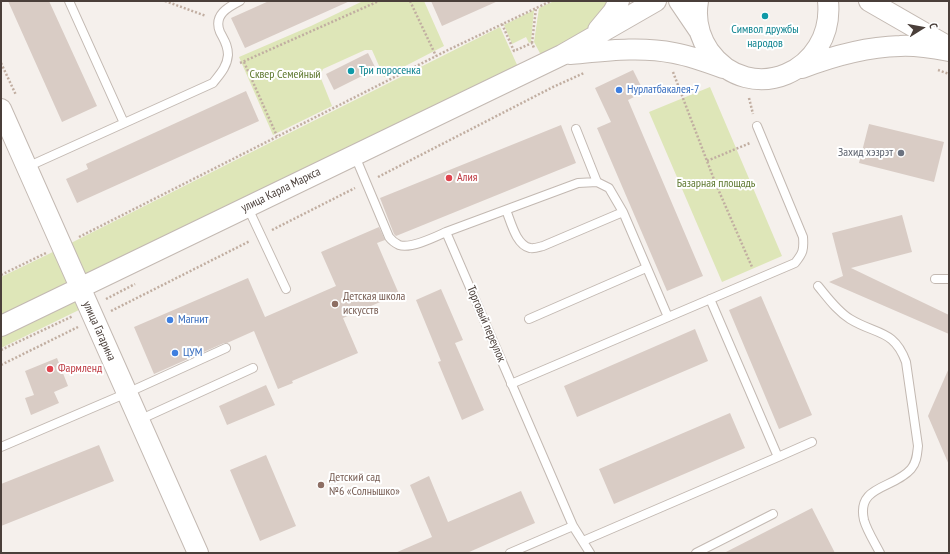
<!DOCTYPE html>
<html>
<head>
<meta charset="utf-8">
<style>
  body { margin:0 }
  #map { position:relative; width:950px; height:554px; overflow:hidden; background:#f5f0ec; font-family:"PT Sans Narrow",sans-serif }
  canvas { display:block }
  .frame { position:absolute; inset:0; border:2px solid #4a3f3a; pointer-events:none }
  .north { position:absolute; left:902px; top:8px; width:40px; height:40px; -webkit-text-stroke:3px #fff; paint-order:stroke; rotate:79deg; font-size:11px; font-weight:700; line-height:16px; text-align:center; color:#4a3f3a }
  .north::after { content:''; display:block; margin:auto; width:14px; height:18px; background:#4a3f3a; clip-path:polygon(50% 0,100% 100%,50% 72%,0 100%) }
</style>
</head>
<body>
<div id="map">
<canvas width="950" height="554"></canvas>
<div class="frame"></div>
<div class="north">С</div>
</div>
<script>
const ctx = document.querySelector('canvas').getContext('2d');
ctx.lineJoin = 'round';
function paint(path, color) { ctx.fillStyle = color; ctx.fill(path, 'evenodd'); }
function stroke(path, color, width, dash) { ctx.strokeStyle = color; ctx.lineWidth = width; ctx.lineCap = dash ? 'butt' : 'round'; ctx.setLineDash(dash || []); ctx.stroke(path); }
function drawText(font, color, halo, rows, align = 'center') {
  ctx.font = font + ' "PT Sans Narrow",sans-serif'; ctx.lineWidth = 4; ctx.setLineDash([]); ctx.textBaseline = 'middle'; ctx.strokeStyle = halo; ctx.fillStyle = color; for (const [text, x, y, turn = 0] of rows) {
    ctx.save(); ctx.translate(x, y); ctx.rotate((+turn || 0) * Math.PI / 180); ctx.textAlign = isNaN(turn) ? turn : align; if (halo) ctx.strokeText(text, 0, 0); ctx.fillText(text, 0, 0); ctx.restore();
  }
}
paint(new Path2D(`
  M363,1h61l20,45 -60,31 -12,-27h-7l-42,19 -3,7 12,30 -59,29 -34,-78 72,-31z
  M554,1h58l-29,35 -41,21 -8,-15 5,-34z
  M534,10l-3,32 -2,1 -3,-6 -14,7 -8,-19z
  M500,27l18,40 -434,212 -15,-35z
  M710,87l72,169 -60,26 -73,-170z
  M57,250l16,35 -72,35v-43z
  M76,295l5,14 -80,39v-17z`), '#dee6b8');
paint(new Path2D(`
  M8,1h41l48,105 -35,16z
  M269,1h81l-105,47 -14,-30z
  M431,1h67l-56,25z
  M368,53l8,16 -42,21 -8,-16z
  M633,70l11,22 -16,8 75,176 -36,15 -70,-163 14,-6 -16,-34z
  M246,91l13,30 -182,82 -11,-24 22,-10 -2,-5z
  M869,124l75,18 -10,40 -75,-19z
  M561,125l15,38 -180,73 -2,-2 -14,-36z
  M902,215l10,37 -61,16 98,47v19l-120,-52 14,-6 -11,-43z
  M379,227l6,13 -8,3 22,51 -56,24 15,35 -66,28 1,2 -15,6 -24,-58 -27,12h-3l-70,31 -20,-47 114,-49 17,39 71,-31 -15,-34z
  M441,289l22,51 -8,3 29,67 -22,10 -24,-58 3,-1 -25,-61z
  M761,296l51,119 -33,14 -50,-119z
  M695,329l13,32 -131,56 -13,-31z
  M57,358l11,28 -14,6 5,11 -28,12 -6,-17 9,-3 -9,-24z
  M949,368v97l-21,-49z
  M266,385l9,20 -48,20 -8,-19z
  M730,413l15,35 -131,56 -15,-35z
  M99,445l15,36 -113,45v-42z
  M266,455l30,71 -36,15 -30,-71z
  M429,476l19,46 73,-31 14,32 -68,30h-72l37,-16 -22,-52z
  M812,508l23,45h-111z`), '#d9ccc5');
const service = new Path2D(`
  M69,1l55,122
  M576,129l21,53
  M355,156l34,81c3,4 6,6 10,8 12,4 36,-8 47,-13l127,294 17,27
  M27,167l186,-84c7,-9 14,-16 15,-28 0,-10 -4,-15 -8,-23 -7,-17 8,-25 20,-31
  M248,208l38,81
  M506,210c5,12 10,35 24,38 4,1 9,-1 13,-2l80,-34
  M446,232l132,-49 19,-1 12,6 14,24 45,105
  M935,279h14
  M818,286c10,12 19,25 32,33 26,16 44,10 56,43l12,84c-1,8 -1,16 -7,23 -17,20 -55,16 -47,51 3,11 11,23 16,33
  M529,319l117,-51
  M511,384l284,-121c8,-10 9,-13 8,-26l-46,-111
  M139,420l114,-52
  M1,447l126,-54 99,-45
  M778,457l34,-15
  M583,541l195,-84 -68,-158
  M510,553l63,-27
  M696,553l77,-39`);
const tertiary = new Path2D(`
  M679,1l19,28
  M698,1c-3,17 1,35 11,50 41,57 126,21 119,-50
  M869,1l80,46
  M598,30l15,-18 6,-11
  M570,54c34,-3 70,-8 104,-1 16,3 33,9 49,15
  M802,68c31,-12 65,-21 98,-22 16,-1 33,2 49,5
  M1,109l197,444
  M1,326l561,-271 94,-54`);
stroke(service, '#c3b9b2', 10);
stroke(tertiary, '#c3b9b2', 22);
stroke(new Path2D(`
  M165,1l41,15
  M410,1l26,55
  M502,24l12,27 18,-8 2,5
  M532,43l4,-35
  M244,62l33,74
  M1,63l15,32
  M240,63l139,-62
  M938,70l11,4
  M673,72l42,110 37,85
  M749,98l4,16
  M707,161l43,-18
  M378,177l175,-90 31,-14
  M272,230l83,-42
  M79,237l369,-187 103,-49
  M1,275l45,-22
  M106,299l29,-15
  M111,311l139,-70
  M1,350l72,-34
  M1,365l77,-38`), '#c1aea1', 2.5, [2, 2]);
stroke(service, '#fff', 8);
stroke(tertiary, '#fff', 20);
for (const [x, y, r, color] of [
  [765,16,4,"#0f9aa8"],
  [351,71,4,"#0f9aa8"],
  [619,90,4,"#3f7fe0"],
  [901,153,4,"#6b7280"],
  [449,178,4,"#e0444e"],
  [335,304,4,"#8d6e63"],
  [170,320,4,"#3f7fe0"],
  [175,353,4,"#3f7fe0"],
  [50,369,4,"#e0444e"],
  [321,485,4,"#8d6e63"]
]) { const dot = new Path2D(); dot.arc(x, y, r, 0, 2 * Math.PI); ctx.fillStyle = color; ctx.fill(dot); stroke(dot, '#fff', 1.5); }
drawText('12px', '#0d838f', '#fff', [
  ["Символ дружбы",765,30],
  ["народов",765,44],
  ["Три поросенка",359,71,"left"]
]);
drawText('12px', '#5f7930', '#fff', [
  ["Сквер Семейный",285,75],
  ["Базарная площадь",716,184]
]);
drawText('12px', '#366cbe', '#fff', [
  ["Нурлатбакалея-7",627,90],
  ["Магнит",178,320],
  ["ЦУМ",183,353]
], 'left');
drawText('12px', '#5b616d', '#fff', [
  ["Захид хэзрэт",893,153]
], 'right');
drawText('12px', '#be3a42', '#fff', [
  ["Алия",457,178],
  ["Фармленд",58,369]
], 'left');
drawText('12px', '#4a3f3a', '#fff', [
  ["улица Карла Маркса",281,190,-26],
  ["Торговый переулок",486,324,67],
  ["улица Гагарина",99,331,66]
]);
drawText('12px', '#785e54', '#fff', [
  ["Детская школа",343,297],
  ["искусств",343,311],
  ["Детский сад",329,478],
  ["№6 «Солнышко»",329,492]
], 'left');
</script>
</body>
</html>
